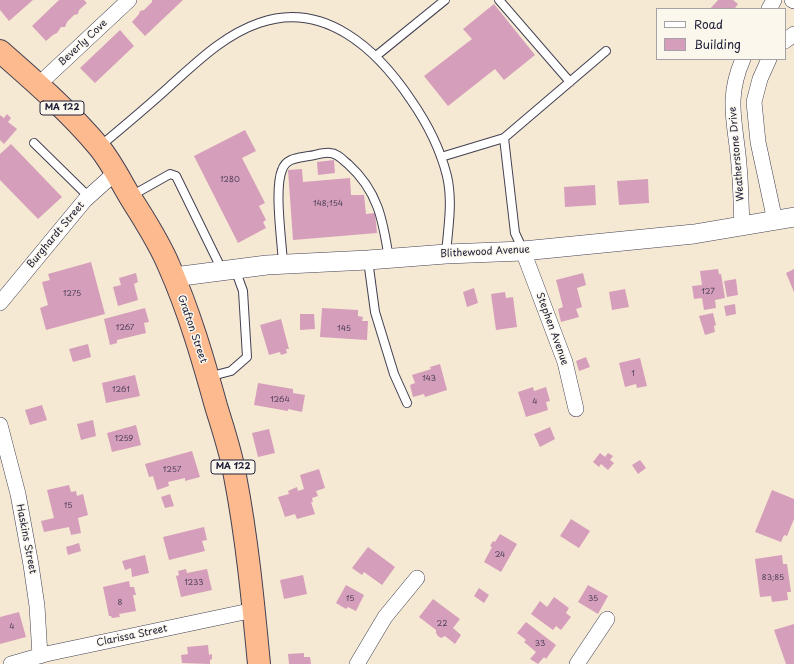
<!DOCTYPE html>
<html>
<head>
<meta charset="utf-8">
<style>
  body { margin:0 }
  #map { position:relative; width:794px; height:664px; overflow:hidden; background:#f6e9d3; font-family:"Playpen Sans",sans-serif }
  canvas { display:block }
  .legend { position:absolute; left:656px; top:8px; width:130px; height:52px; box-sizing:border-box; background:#fbf7ec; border:1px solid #a4a2a5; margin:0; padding:5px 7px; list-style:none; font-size:12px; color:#22223b }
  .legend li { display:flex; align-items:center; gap:8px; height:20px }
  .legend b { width:20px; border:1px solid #a4a2a5 }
</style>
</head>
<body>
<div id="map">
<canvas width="794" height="664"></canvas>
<ul class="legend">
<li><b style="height:5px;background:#fff"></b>Road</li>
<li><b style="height:11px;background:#d59eba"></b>Building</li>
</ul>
</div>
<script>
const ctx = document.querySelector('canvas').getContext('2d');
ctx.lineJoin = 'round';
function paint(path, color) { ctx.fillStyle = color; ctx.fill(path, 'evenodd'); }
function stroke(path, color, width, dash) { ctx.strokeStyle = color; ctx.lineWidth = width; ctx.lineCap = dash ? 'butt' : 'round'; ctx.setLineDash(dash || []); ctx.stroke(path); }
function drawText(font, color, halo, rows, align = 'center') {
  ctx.font = font + ' "Playpen Sans",sans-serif'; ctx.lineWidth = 3; ctx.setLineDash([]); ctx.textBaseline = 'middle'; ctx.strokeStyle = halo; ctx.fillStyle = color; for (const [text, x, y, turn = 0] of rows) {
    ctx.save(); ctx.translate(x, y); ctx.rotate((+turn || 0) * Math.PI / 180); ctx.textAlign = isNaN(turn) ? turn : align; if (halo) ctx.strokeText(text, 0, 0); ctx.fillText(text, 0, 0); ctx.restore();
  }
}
paint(new Path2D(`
  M0,0h33l-24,21 -9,-11z
  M59,0h25l3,3 -8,7 -1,4 -4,1 -7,7 -2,5h-4l-4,6 -4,2 -7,6 -14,-15z
  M152,0h31l-38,36 -13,-14 7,-8 1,-3 4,-1 8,-8z
  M718,0h15l5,4 -3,4 1,1h-26z
  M494,4l41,51 -31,25 -9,-11 -47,37 -24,-30 48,-37 -9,-10z
  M120,30l14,16 -39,37 -15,-15z
  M7,114l4,4 -3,4 9,7 -13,15 -4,-4v-25l4,3z
  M245,130l11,21 -14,7 23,45 -6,3 7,14 -3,2 3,6 -28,15 -44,-87z
  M11,144l51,53 -24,22 -38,-39v-26z
  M334,160l1,13 -17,2 -1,-13z
  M302,169l1,13 47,-4 1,17h13l2,19 9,-1 2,20 -84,7 -5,-70z
  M648,179l1,24 -30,2 -2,-24z
  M595,185l1,20 -31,2 -1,-20z
  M91,262l14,52 -59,16 -6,-22 8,-3 -6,-23 8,-2 -2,-6z
  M718,269l1,5h2l4,24 -10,2 1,8 -12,2 -2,-12 -8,1 -2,-13 10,-1 -2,-14z
  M794,269v23l-8,-19z
  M136,273l2,9 -4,2 4,16 -20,6 -5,-19 8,-2 -2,-7z
  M583,273l3,12 -9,3 5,19 -6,2 3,8 -18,5 -3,-13 5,-2 -7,-27z
  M736,279l2,16 -11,2 -3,-16z
  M474,288l4,15 -11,4 -4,-15z
  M625,289l4,18 -17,3 -3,-18z
  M505,292l1,6 7,-1 4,30 -21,3 -5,-36z
  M735,304l1,10 -10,2 -2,-10z
  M145,308l4,14 -5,1 2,10 -29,7v3l-7,2 -6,-26z
  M322,308l36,2v6l5,1 -1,4h6l-1,19 -47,-3z
  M713,313l3,12 -2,1 1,6 -10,3 -6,-19z
  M300,314h14l1,15 -15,1z
  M281,319l8,30h-3l1,4 -6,2 -1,-3 -11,3 -9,-30z
  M88,344l3,13 -18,5 -4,-13z
  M586,357l4,10 -11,4 -3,-10z
  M640,358l7,28 -10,2 -1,-4 -11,3 -6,-24z
  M440,364l7,26 -22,7 -1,-3 -11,3 -3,-12 5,-2 -3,-8 19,-6 -1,-2z
  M135,375l5,21 -34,7 -4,-20z
  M258,383l35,6v4l12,2 -3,17 -14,-3v2l-34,-6z
  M533,387l1,4 12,-4 4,14 -4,1 2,8 -22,7 -8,-25z
  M42,405l5,15 -17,5 -5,-15z
  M93,420l3,16 -15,4 -4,-16z
  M136,425l5,20 -29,7 -5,-19z
  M550,427l5,12 -15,8 -6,-13z
  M269,429l6,24 -17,4 -6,-24z
  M192,451l8,26 -15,4v-3l-17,4 1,4 -12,4 -4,-14 -4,1 -4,-13z
  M600,453l5,4 3,-4 5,3 -3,4 4,3 -6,7 -7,-6 -2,3 -6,-5z
  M640,460l6,8 -8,6 -6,-9z
  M319,469l6,19 -9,3 2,5 -6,2 1,4h-2l4,12 -18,5 -2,-5 -10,3 -7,-20 11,-3 -1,-3 9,-4 1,4 6,-2 -4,-14z
  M69,485l2,7 5,-1 1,5 6,-2 5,21 -10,3 3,15 -10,2 -2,-8 -25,5 -3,-11 13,-3 -7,-28z
  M772,490l22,9v20l-7,17 -3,-1 -3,7 -26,-10z
  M170,494l4,12 -9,2 -4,-11z
  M571,519l19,12 -11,17 -19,-12z
  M204,527l3,13 -5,1 3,10 -36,9 -6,-23z
  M500,534l17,10 -16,28 -17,-10 8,-15 -2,-1 3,-5 2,1z
  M79,543l2,8 -13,4 -2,-8z
  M368,547l27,20 -13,18 -18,-13 -2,3 -10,-7z
  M145,555l4,18 -17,4 -1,-9 -6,2 -3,-9z
  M782,555l1,9h4l4,28h-4l1,8 -16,2 -1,-6 -11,1 -5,-38z
  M186,569l1,4 20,-4 5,21 -31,7 -5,-21 3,-1 -1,-4z
  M303,575l4,19 -23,5 -4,-19z
  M129,581l1,6h4l2,8h-3l3,16 -17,3 1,3 -8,1 -1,-2h-2l-6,-29z
  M346,585l18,10 -8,16 -8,-4 -2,2 -10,-6z
  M588,585l20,11 -10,18 -20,-12z
  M479,588l10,7 -5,8 -10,-7z
  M554,597l15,11 -3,5 5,4 -10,13 -5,-4 -3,4 -22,-16 9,-13 7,6z
  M433,599l27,20 -7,9 8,7 -6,9 -10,-8 -4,2 -3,-2 -2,-3v-3l-17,-13z
  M19,612l7,25 -26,7v-27z
  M526,622l30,23 -10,14 -2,-2 -6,7 -8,-5 6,-7 -12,-10 2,-2 -9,-7z
  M794,624v40h-8l-12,-34z
  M208,645l1,10 3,-1v5l-2,1v4l-28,-1 -1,-8 7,-1 -1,-7z
  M304,653v4h6l1,7h-22l-1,-10z`), '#d59eba');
const service = new Path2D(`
  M499,0l71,82
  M376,56l69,-56
  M504,138l102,-87
  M34,143l55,54
  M99,147c24,-20 48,-40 71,-61 27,-24 54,-51 89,-63 65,-23 118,26 152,77 16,23 29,48 36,76 6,26 1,52 -1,78
  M441,157l63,-19 11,95 8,17
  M131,196l39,-22 6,2 46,94
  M368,260l7,52 19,62 13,29
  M283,264c-1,-22 -9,-75 -1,-94 4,-12 16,-12 27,-14 7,-1 15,-4 21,-3 7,0 13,7 18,11 30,27 35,56 41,95
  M208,377l23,-6 16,-14 -4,-66 -8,-22`);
const minor = new Path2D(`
  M792,0l2,1
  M769,9l5,-9
  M785,41l9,-7
  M769,59l-9,20 -6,23 4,40 17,79
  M38,85l91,-85
  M742,226c-1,-20 -1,-41 -3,-61 -3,-41 -14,-65 4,-106
  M523,251l42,111 11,47
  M0,303l85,-103 31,-28
  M0,425l18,69 13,71 6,41 3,50
  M11,664l35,-10 208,-44
  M357,664l28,-47 32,-39
  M577,664l30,-45`);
const tertiary = new Path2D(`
  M174,277l93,-12 101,-5 78,-6 77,-3 171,-17 100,-17`);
const trunk = new Path2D(`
  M0,51c34,30 70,61 99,96 13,16 22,35 33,53 13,21 27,42 37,66 20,45 34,93 47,140 7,23 15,46 19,70 12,62 18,125 24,188`);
stroke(service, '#424052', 10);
stroke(minor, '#424052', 16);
stroke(tertiary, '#424052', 20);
stroke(trunk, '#424052', 24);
stroke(service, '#fff', 8);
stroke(minor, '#fff', 15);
stroke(tertiary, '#fff', 19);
stroke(trunk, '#fcba8e', 22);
drawText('8px', '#4f415b', null, [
  ["1280",230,180],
  ["148;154",328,204],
  ["127",708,292],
  ["1275",72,294],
  ["1267",125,328],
  ["145",344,329],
  ["1",633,374],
  ["143",429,379],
  ["1261",121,390],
  ["1264",280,400],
  ["4",535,402],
  ["1259",124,439],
  ["1257",172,470],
  ["15",68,506],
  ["24",500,555],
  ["83;85",773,578],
  ["1233",194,583],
  ["15",350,599],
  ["35",593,599],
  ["8",120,603],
  ["22",442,624],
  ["4",12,627],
  ["33",540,644]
]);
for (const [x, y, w] of [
  [62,108,44],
  [233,467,44]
]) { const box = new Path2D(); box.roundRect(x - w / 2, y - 7, w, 14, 3); ctx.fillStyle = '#fbf7ec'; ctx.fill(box); stroke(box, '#22223b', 1); }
drawText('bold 9px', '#22223b', null, [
  ["MA 122",62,108],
  ["MA 122",233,467]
]);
drawText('10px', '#22223b', '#fbf7ec', [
  ["Beverly Cove",83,43,-43],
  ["Weatherstone Drive",737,154,-95],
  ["Burghardt Street",56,235,-50],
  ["Blithewood Avenue",485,252,-3],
  ["Grafton Street",192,329,71],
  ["Stephen Avenue",552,329,70],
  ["Haskins Street",26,539,79],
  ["Clarissa Street",132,636,-12]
]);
</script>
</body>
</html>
